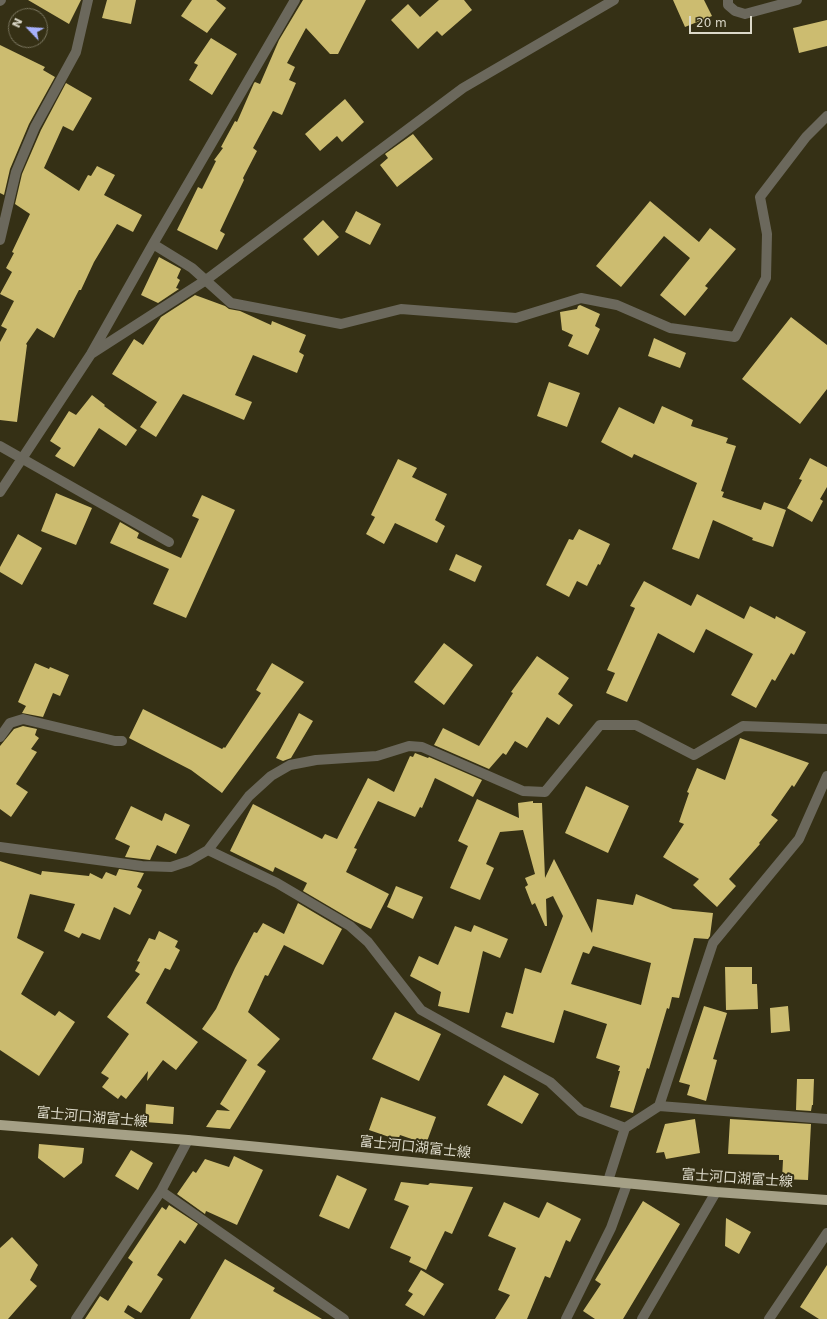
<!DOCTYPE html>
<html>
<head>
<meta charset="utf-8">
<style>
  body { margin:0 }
  #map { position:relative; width:827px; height:1319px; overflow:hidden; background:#353015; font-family:"DejaVu Sans",sans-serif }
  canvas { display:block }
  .north { position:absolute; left:8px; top:8px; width:40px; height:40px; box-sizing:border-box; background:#353015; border:1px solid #78745d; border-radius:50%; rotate:295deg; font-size:11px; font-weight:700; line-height:16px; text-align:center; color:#dcd9c9 }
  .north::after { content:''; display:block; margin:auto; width:14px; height:18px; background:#a7b1fc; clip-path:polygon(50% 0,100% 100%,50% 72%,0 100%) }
  .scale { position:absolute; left:689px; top:16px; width:63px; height:18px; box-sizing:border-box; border:2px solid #dcd9c9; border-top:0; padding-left:5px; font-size:12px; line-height:14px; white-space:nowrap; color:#dcd9c9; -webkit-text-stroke:3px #353015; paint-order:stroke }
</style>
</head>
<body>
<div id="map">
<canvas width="827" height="1319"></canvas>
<div class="north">N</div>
<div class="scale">20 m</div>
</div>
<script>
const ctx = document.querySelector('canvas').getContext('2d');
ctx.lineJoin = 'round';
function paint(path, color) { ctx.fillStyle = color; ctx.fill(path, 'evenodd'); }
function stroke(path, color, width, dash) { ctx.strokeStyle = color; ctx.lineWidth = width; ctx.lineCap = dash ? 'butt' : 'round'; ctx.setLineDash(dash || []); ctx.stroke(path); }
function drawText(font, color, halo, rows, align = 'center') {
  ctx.font = font + ' "DejaVu Sans","Noto Sans JP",sans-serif'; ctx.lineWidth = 4; ctx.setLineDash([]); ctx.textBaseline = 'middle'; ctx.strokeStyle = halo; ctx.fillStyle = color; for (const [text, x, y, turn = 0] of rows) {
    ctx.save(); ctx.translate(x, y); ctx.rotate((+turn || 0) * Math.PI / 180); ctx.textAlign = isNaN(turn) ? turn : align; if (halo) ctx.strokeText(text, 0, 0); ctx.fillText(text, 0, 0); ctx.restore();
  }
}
paint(new Path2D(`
  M28,0h53l-12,24z
  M107,0h29l-5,24 -29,-6z
  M192,0h24l10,8 -19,25 -26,-17z
  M303,0h63l-28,54h-8l-24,-26 -19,35 8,4 -6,13 7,3 -14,32 -9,-4 -20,37 4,3 -14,27 1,2 -24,51 5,3 -8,16 -40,-20 21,-43 4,2 14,-28 -2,-1 9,-12 -2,-1 14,-26 2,1 17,-39 1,-1 5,2 19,-44z
  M439,0h25l8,10 -30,26 -5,-5 -19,18 -27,-29 17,-16 12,13z
  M673,0h31l8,16 -27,11z
  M827,20v26l-28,7 -6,-25z
  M211,38l26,16 -25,41 -23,-15 9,-15 -4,-2z
  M0,45l45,22 -2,3 12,7 -26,47 -19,45 -6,26 -4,-2z
  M66,83l26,15 -19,33 -10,-5 -19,42 35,23 9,-16 3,1 6,-10 18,9 -11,20 38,20 -9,17 -16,-8 -23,38 -13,28h-2l-25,48 -17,-10 -11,16 1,1 -10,77 -17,-2v-78l7,-13 -6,-3 13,-25 -14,-7 12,-22 -6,-4 8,-15 -2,-1 18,-38 -15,-10 7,-30 19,-44z
  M345,99l19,23 -22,20 -5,-6 -17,15 -15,-17z
  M413,134l20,25 -36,28 -17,-22 8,-7 -3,-4z
  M650,201l49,41 11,-14 26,21 -31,37 3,2 -23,28 -25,-21 30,-37 -26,-22 -43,51 -25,-21z
  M356,211l25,13 -11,21 -25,-13z
  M323,220l16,17 -21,19 -15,-17z
  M159,257l22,12 -4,9 3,2 -4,8 3,1 -21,14 -17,-8z
  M195,295l30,11 4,3 11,2 31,14 1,-4 34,14 -7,17 5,3 -7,18 -44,-18 -18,40 17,7 -8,18 -61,-26 -27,43 -16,-10 17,-25 -45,-28 22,-35 9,6 18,-28z
  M580,305l20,9 -5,12 5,3 -12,26 -20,-9 5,-11 -11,-5 -2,-18 17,-3 1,-3z
  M791,317l36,28v44l-27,35 -58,-45z
  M654,338l32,15 -6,15 -32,-12z
  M549,382l31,11 -13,34 -30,-11z
  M92,395l13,10 -1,1 33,24 -11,16 -27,-18 -25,39 -19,-11 6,-8 -11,-7 19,-30 7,4z
  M662,406l31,14 -2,6 37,12 -2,5 10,3 -15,45 3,1 -2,5 39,13 3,-8 22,8 -13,37 -21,-7 1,-2 -40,-18 -14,39 -27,-10 25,-66 -63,-29 -2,4 -31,-16 18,-35 35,17z
  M810,458l17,9v20l-7,12 3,2 -11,21 -25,-14 15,-28 -3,-1z
  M398,459l19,9 -5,9 35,17 -12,26 10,6 -8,17 -42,-20 -11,21 -18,-10 9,-17 -4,-2z
  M56,493l36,15 -16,37 -35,-14z
  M202,495l33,15 -49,108 -33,-14 16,-35 -59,-26 10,-21 19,11 -2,5 44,20 18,-39 -7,-3z
  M579,529l31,15 -10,21 -2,-1 -11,22 -10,-5 -8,16 -23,-12 23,-46 4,1z
  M18,534l24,14 -20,37 -22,-13v-5z
  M456,554l26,12 -7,16 -26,-12z
  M644,581l47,25 6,-12 47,25 6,-13 25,13 1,-3 30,16 -12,23 -3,-2 -16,28 -3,-2 -16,29 -25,-13 22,-41 -47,-25 -12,24 -36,-20 -31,69 -21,-9 9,-20 -8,-3 28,-62 -5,-2z
  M444,643l29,22 -29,40 -30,-23z
  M537,656l32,22 -11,16 15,11 -14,20 -12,-8 -20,31 -12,-7 -9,14 -3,-2 -14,16 -55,-24 9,-17 36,18 34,-53 -2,-1z
  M35,663l14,6 1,-2 19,8 -9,21 -7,-3 -10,24 -21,-4 4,-7 -8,-4z
  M272,663l32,19 -82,111 -31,-23 -62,-32 14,-29 79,40 2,-2 1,1 36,-55 -5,-3z
  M299,713l14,8 -22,37 -8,3 -7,-3z
  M23,726l14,3 -2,6 4,3 -8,11 6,3 -21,32 12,8 -17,25 -11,-8v-63l14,-17z
  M740,738l69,25 -15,24 -2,-2 -21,30 7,5 -19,23 1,1 -31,35 7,7 -19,21 -24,-22 6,-6 -36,-22 21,-33 -5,-2 10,-29 -2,-1 10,-24 28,12z
  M415,753l13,5 1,-1 53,23 -9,17 -38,-19 -13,30 -2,-1 -5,10 -37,-16 -24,47 3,1 -11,23 43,22 -18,35 -17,-8 -51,-30 4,-8 -32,-16 -2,5 -43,-21 23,-47 69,35 3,-5 12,5 31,-61 26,14 16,-36 3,1z
  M586,786l43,20 -21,47 -43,-20z
  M477,799l42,19 -1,-15 15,-2v2h9l1,26h1h-1l2,49 9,-19 38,74 5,-34 36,6 3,-11 37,15 40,4 -3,23 -2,3 -14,-1 -15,60 -7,-1 -3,12 -2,-1 -18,61 -2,-1 -14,45 -23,-6 10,-36h-2l2,-5 -24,-8 11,-34 -43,-14 -10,33 -53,-16 5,-15 7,2 12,-46 16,5 22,-57 -10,-20 -7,3 1,27h-2l-10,-23 -3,2 -7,-18 3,-2 -3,-7 10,-4 -12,-44 -23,2 -14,32 8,4 -14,32 -30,-12 18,-42 -10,-5zM593,946l58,17 -10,42 -70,-21 12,-32 6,2z
  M131,806l31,15 3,-8 25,12 -14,29 -19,-9 -7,15 -25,-3 5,-11 -15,-7z
  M0,861l41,14 1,-4 47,5 1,-3 12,6 4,-7 10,4 3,-7 25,4 -7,14 5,3 -12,25 -16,-8 -14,33 -18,-7 -3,5 -15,-7 11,-27 -45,-10 -13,44 27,14 -23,42 34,22 4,-5 16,11 -36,54 -39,-26z
  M396,886l27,11 -10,22 -26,-12z
  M298,903l44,26 -19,36 -39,-20 -16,31 -3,-1 -17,37 32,27 -23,26 9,6 -36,58 -24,-2 11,-17 13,1 -10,-7 27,-44 -45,-31 14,-20 19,-41 19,-36 3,1 6,-10 21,11z
  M474,925l34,14 -8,19 -17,-7 -14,62 -31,-7 3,-14 -31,-16 9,-20 19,9 17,-39 16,6z
  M159,931l19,10 -3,6 5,3 -10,20 -5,-2 -19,35 52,39 -22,28 -13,-10 -16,21 1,-10 -22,28 -5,-4 -3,4 -16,-12 7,-9 -8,-5 28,-39 -22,-17 33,-43 -5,-3 5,-9 -3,-1 12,-23 6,2z
  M725,967h27v17h5l1,25 -32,1z
  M704,1006l23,7 -14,46 4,1 -11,41 -19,-6 3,-10 -11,-3z
  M788,1006l2,25 -19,2 -1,-25z
  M395,1012l46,22 -22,47 -47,-22z
  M504,1075l35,19 -17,30 -35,-19z
  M797,1079h17l-1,26h-1l-1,6 -15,-1z
  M381,1097l55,20 -10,27 -26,-9 -2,5 -29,-10z
  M146,1104l28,3 -1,17 -28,-2z
  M695,1119l5,34 -34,6 -2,-7 -8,1 9,-29z
  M730,1119l81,5 -3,56 -26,-1 1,-19h-4v-5l-51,-1z
  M39,1144l45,4 -2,15 -18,15 -26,-20z
  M131,1150l22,13 -15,27 -23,-14z
  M234,1156l29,14 -26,55 -31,-14 -1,3 -28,-20 16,-23 3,2 9,-14 24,8z
  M337,1175l30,14 -18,40 -30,-13z
  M401,1182l27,3 2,-2 43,4 -21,47 -7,-3 -19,39 -17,-8 2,-5 -21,-9 19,-42 -15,-6z
  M643,1201l37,23 -57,95h-28l-12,-8 18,-27 -6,-4z
  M504,1202l35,16 8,-16 34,17 -11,23 -4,-2 -16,38 -5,-2 -18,43h-32l15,-24 -12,-5 18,-42 -28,-12z
  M169,1205l29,19 -13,20 -5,-4 -23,35 6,4 -22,34 -13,-8 -4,7 11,7h-50l15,-23 8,5 25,-39 -5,-4 34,-51 4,3z
  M726,1218l25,14 -12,22 -14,-8z
  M12,1237l26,28 -8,15 7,6 -29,33h-8v-71z
  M225,1259l50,29 -2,3 49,28h-132z
  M827,1265v54h-8l-19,-12z
  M421,1270l23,14 -20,32 -19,-11 8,-11 -5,-3z`), '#ccbc70');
stroke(new Path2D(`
  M728,0v5l7,6 10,3 52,-14
  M0,1l1,-1
  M0,240l16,-68 19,-45 41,-75 12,-52
  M153,244l39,24 39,35 110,21 60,-15 115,9 65,-20 36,7 53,23 65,9 31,-59 1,-44 -7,-37 46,-60 21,-21
  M91,354l115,-74 257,-192 151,-88
  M0,446l169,96
  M0,492l91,-138 62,-110 142,-244
  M0,737l10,-14 13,-4 92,22h7
  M0,847l142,19 29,1 18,-6 19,-11 69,33 73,43 18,16 53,68 129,72 31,29 44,17
  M208,850l41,-54 22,-20 19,-11 26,-5 61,-4 32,-10 13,1 101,44 22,1 55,-67h36l58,30 49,-29 84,3
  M659,1106l54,-163 86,-104 28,-63
  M608,1181l17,-53 34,-22 168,13
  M161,1191l183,128
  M76,1319l85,-128 27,-51
  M566,1319l45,-91 16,-44
  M642,1319l74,-127
  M769,1319l58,-86`), '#6b685c', 10);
stroke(new Path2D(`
  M0,1125l188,15 528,52 111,8`), '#a5a086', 10);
drawText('14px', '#dcd9c9', '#353015', [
  ["富士河口湖富士線",92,1118,5],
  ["富士河口湖富士線",415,1148,6],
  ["富士河口湖富士線",737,1179,4]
]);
</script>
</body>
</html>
